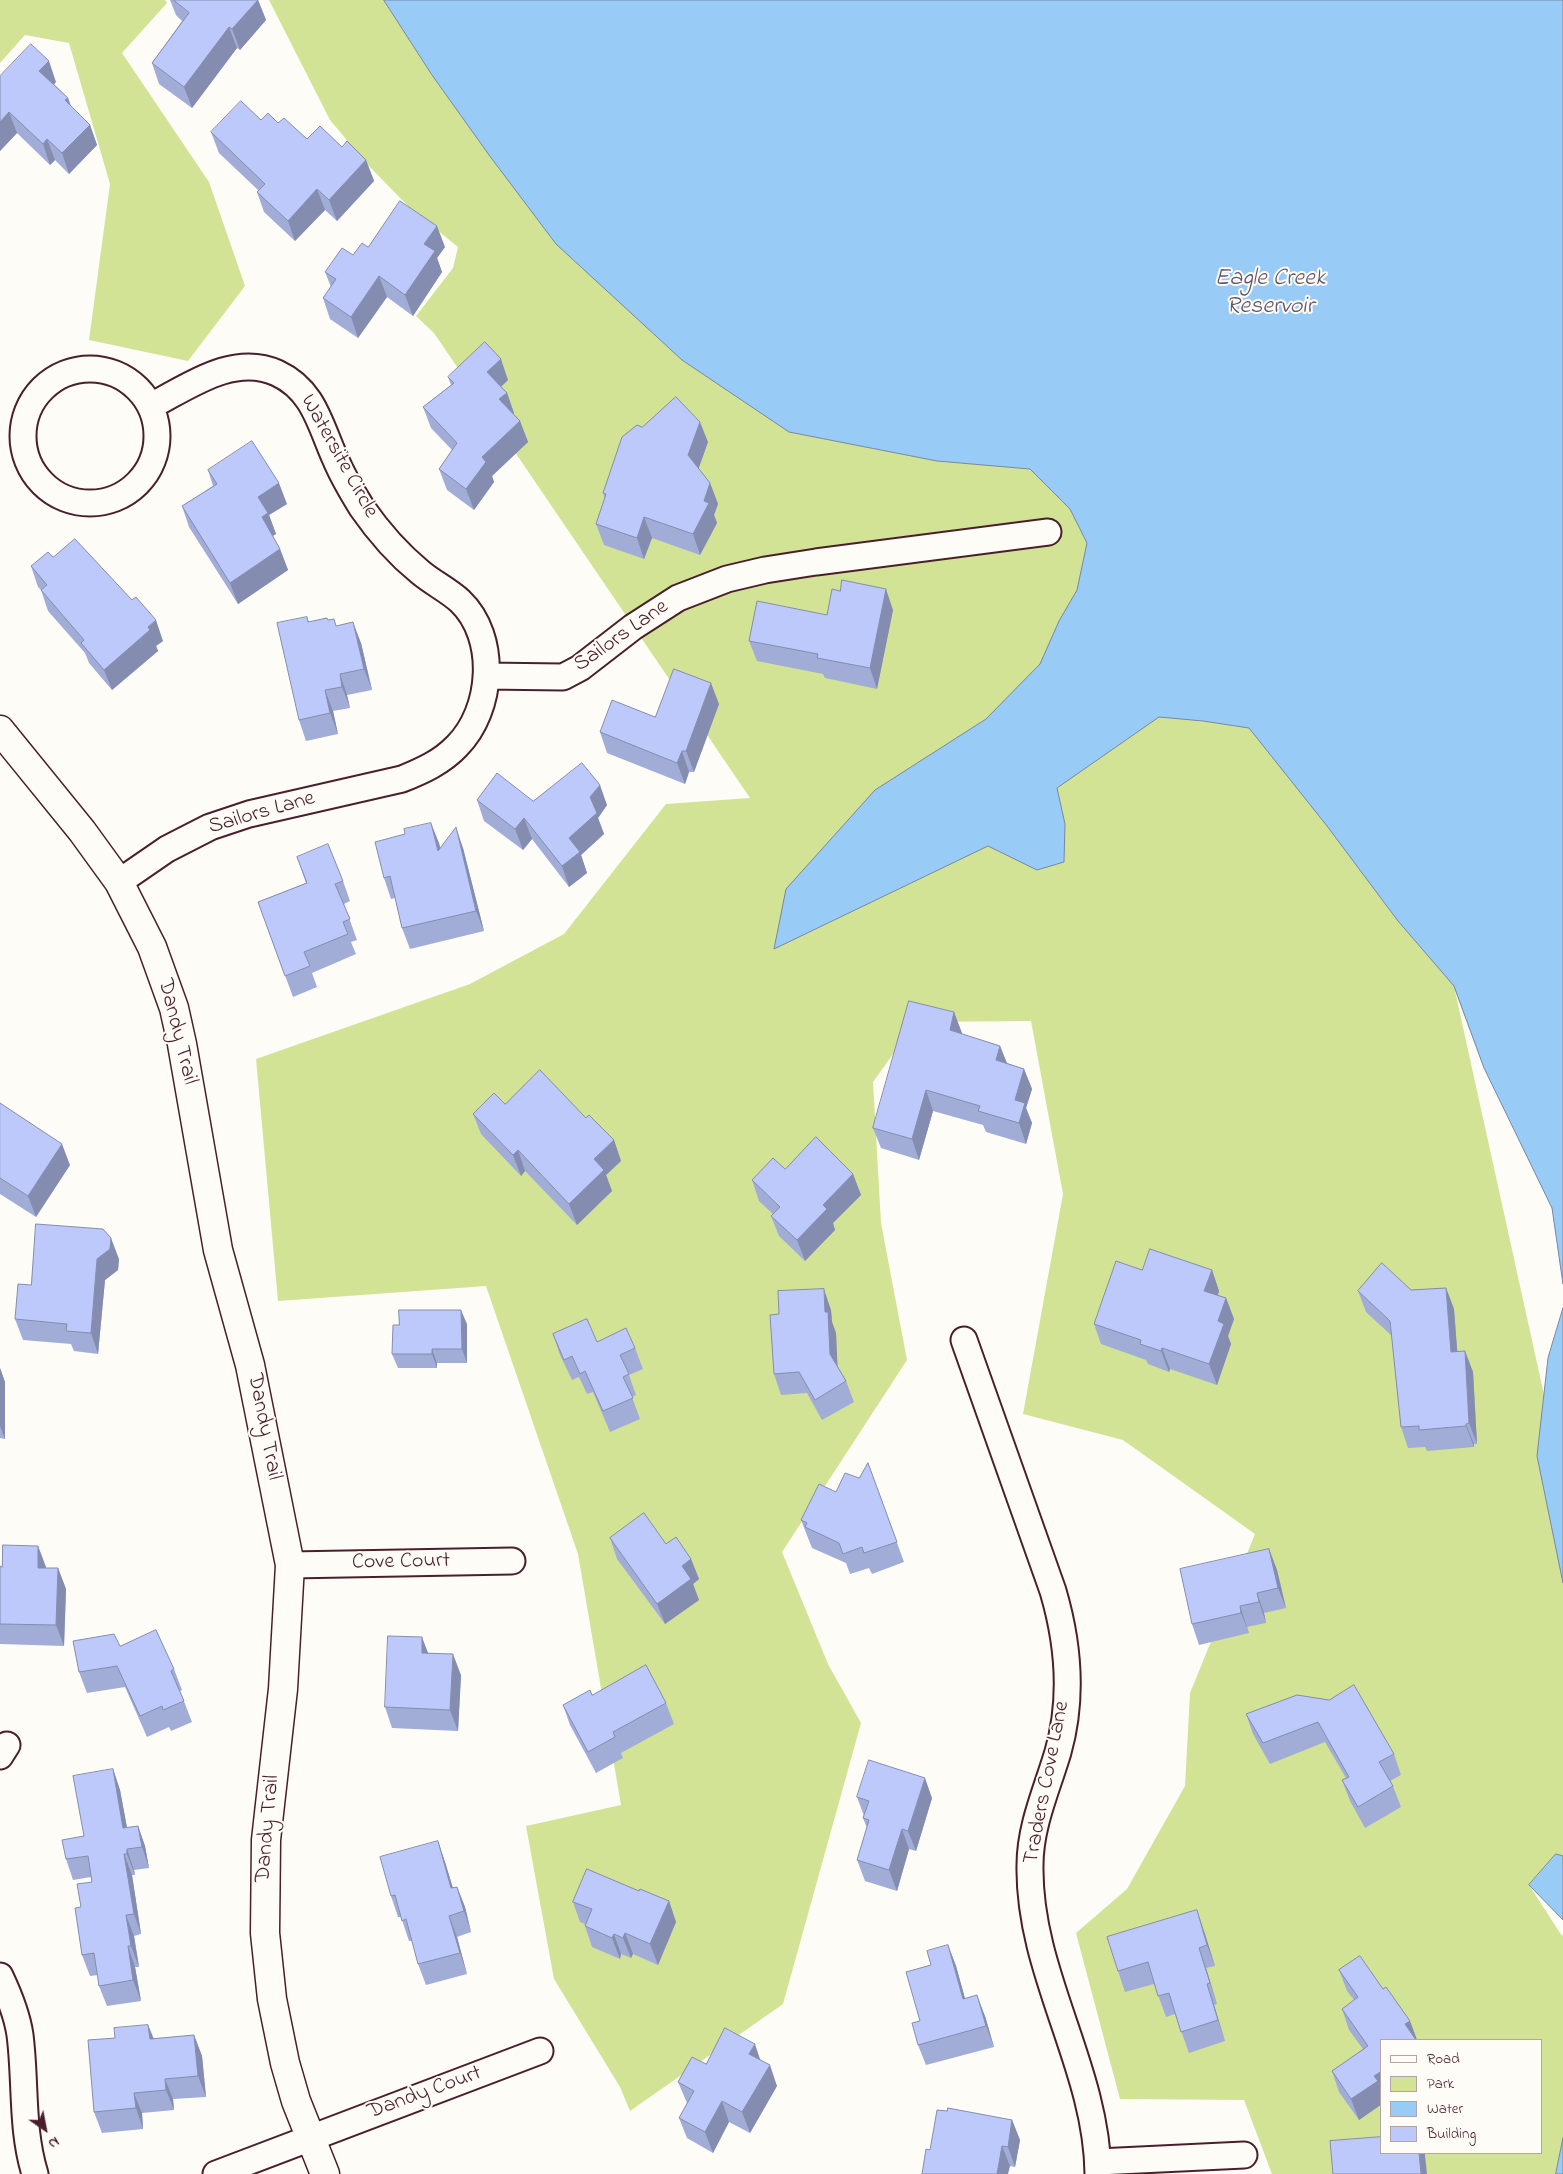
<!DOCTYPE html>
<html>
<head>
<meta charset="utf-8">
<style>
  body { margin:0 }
  #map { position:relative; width:1563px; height:2174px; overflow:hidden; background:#fdfcf7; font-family:"Indie Flower",sans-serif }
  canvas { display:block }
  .legend { position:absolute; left:1380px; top:2039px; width:162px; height:115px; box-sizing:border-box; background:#fdfcf7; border:1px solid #b5a4a5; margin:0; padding:6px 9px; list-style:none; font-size:15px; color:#4a1f2b }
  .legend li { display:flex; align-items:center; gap:10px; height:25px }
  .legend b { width:25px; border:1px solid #b5a4a5 }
  .north { position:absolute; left:20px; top:2104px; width:50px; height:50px; -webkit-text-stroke:4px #fdfcf7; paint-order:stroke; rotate:147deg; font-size:14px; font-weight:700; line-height:20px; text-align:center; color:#4a1f2b }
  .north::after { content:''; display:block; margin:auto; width:18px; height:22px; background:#4a1f2b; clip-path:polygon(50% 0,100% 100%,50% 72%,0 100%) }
</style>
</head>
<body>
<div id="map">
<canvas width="1563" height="2174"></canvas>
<ul class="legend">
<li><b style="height:6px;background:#fdfcf7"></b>Road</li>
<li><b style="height:14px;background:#d2e396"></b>Park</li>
<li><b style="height:14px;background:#98ccf6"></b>Water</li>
<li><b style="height:14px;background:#bcc9fa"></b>Building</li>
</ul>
<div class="north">N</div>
</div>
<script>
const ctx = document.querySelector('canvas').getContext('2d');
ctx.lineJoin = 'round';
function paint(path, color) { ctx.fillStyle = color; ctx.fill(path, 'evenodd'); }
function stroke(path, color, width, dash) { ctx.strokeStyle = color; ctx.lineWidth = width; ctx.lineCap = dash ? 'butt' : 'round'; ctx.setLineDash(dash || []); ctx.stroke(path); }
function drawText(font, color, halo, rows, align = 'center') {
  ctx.font = font + ' "Indie Flower",sans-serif'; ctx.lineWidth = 4; ctx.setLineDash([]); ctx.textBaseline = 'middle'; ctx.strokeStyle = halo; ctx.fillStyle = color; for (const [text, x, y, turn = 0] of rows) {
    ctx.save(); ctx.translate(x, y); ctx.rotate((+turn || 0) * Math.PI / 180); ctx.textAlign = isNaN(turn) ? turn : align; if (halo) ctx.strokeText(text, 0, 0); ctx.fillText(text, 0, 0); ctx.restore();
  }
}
paint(new Path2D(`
  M0,0h165l2,3 -45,50 87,129 36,104 -57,75 -99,-21 21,-156 -41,-141 -44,-8 -25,28z
  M269,0h1294v1284l-11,-76 -68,-140 -29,-77 108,490v375l-8,-1 -26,30 33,51 1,-3v241h-291l-28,-74 -124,-1 -44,-166 51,-44 58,-103 5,-93 65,-159 -132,-94 -100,-26 40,-220 -32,-173 -115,1 -43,60 8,141 26,137 -125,192 46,112 33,59 -78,281 -153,107 -10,-24 -66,-108 -28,-153 95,-21 -43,-251 -92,-268 -208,15 -22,-242 214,-75 94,-50 102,-130 84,-6 -316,-465 -18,-17 37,-48 5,-21 -49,-40 -41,-42 -38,-45zM1382,2040h160v113h-160z`), '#d2e396');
const water = new Path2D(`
  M384,0h1179v1284l-11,-76 -68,-140 -30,-82 -56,-65 -71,-95 -78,-98 -46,-7 -44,-4 -102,71 8,36 -1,38 -27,8 -49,-24 -214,103 12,-60 89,-99 111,-71 54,-55 19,-43 18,-31 10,-47 -17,-34 -40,-40 -93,-8 -148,-29 -107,-72 -126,-116 -67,-89 -57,-80z
  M1563,1308v275l-26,-127 11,-98z
  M1556,1854l7,2v64l-34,-35z
  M1563,2138v36h-7z`);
paint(water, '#98ccf6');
stroke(water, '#7987a5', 1);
const street = new Path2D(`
  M23 436a67 67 0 1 1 134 0a67 67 0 1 1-134 0Z
  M486,676l77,1 17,-9 53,-41 45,-29 49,-19 38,-9 51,-8 232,-30
  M119,882l48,-33 43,-22 39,-13 153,-35c20,-8 40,-17 55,-33 36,-36 41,-109 3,-145 -12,-11 -27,-18 -40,-29 -22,-18 -42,-41 -58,-64 -10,-16 -20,-33 -27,-50 -15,-33 -21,-68 -58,-85 -44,-20 -89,14 -126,33
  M964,1340l89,251c15,51 20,108 5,161 -11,37 -28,74 -28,113 -2,108 67,202 68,309
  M290,1565l222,-4
  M0,1756l7,-11
  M0,1976c9,19 17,38 20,59 6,47 1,94 15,139
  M1098,2162l146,-7
  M216,2174l324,-123`);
const secondary = new Path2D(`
  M0,730l82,101 37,51 33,65 22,61 8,36 36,206 32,115 40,200 -7,124 -17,151 -1,93 7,66 13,64 11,38 29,73`);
stroke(street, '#4a1f2b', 29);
stroke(secondary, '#4a1f2b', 31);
stroke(street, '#fdfcf7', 25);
stroke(secondary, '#fdfcf7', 28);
paint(new Path2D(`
  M170,0h88l8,20 -26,30 -3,-2 -45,60 -33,-24 -7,-21 30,-42 -6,-6z
  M0,76l56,6 -2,2 14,14 3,8 19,19 7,20 -28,29 -14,-14 -5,5 -33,-32 -17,18z
  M261,120l17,3 29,16 35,8 24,13 8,21 -37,40 -12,-11 -30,31 -31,-29 -7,-20 1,-2 -39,-37 -8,-21z
  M368,247h77l-8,11 5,14 -29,44 -26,-19 -29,41 -28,-19 -7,-21 8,-11 -6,-15z
  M448,377l60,3 -7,7 6,6 7,20 -1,1 7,7 8,21 -36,34 2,6 -20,28 -27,-20 -8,-21 13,-19 -21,-22 -8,-21 28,-22z
  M708,442l-10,26 12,15 8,21 -4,11 3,8 -17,32 -48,-17 -8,21 -40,-14 -8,-21 9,-25 -2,-6z
  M208,470l79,34 -18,11 7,19 -3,2 7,13 8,21 -50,34 -49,-77 -7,-21 31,-20z
  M53,557l110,84 -7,5 2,5 -46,39 -23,-27 -4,-10 -37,-42 -7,-21 -3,-3 -7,-21z
  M840,591l53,19 -16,79 -52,-11 -2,-4 -66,-13 -8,-20 78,-26z
  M307,617l2,5 19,-2 33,23 11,47 -25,5 3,13 -17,3 5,23 -32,7 -7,-21z
  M719,704l-25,68h-5l-4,12 -78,-31 -7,-21 55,-15z
  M477,800l56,1 74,4 -9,13 6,16 -23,21 6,18 -18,14 -37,-48 -9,11 -39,-29z
  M439,843l1,5h23l21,83 -74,18 -8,-21 -7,-30 -4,1 -7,-21z
  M297,857l46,24 7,20 -6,3 13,36 -6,2 5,12 -44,19 5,14 -24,10 -35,-95 48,-19z
  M954,1012l8,22 38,12 7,17 17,6 8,20 -6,19 6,15 -6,21 -40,-12 -3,-7 -50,-14 -14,49 -38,-12 -8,-20z
  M0,1103l70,62 -34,52 -36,-23z
  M505,1104l81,14 28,22 7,21 -15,14 6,16 -35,34 -52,-54 -4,5 -40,-42 -8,-20z
  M785,1169l68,5 8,21 -28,28 2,7 -30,31 -26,-25 -8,-20 2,-2 -14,-13 -7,-21z
  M119,1259l-1,11 -13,10 -7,74 -24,-3 -3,-7 -48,-4 -8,-21 16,-34z
  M1142,1270h70l7,21 -1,4 8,3 8,21 -6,17 3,8 -14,41 -47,-16 -1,3 -21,-8 -2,-4 -45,-16 -7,-20z
  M1446,1288l8,21 3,43 8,-1 8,21 4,72h-3v3l-47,4 -2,-4 -17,1 -7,-21 -9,-91 -26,-24 -8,-21 53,-1z
  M831,1310l1,12 4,11 1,33 9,15 8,21 -32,18 -15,-27 -26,2 -7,-21 5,-60z
  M467,1324v39h-30v5h-39l-6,-14z
  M553,1334l82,14 8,21 -14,6 7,20 -4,2 8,22 -30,13 -17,-40 -6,2 -8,-17 -7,3 -12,-25z
  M0,1368l5,14v57l-5,-1z
  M868,1463l36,99 -32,12 -3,-6 -19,6 -4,-11 -34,-15 -11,-28 35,-28 23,-14z
  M610,1538l56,6 25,15 8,20 -6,5 6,16 -34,24 -48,-65z
  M38,1546l8,22h12l8,21 -2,57 -64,-2v-78l2,1z
  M1269,1549l8,21 9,38 -22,5 2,10 -19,4 2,6 -50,12 -7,-21z
  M120,1646l54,23 8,21 -2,1 12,31 -21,9 -2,-4 -22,10 -22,-50 -38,6 -8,-21z
  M428,1653l33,22 -3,56 -66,-3 -7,-21z
  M592,1695l74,8 8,21 -53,29 2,5 -27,15 -26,-48 -7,-20z
  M1297,1695l97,59 7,21 -11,6 3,5 8,21 -36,21 -15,-27 -8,-21 4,-2 -21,-36 -55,22 -17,-30 -7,-20z
  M113,1769l7,21 7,38 11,-2 7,20 4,22 -15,2 1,5h-3l9,59 -7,2 5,31h-4l6,34 -34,5 -8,-20 -1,-11 -8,1 -8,-21 -1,-48 11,-25 -1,-5 -18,3 -7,-21 18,-23z
  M857,1797l75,1 -16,53 -7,-2 -12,42 -32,-10 -8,-21 10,-32 -4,-10 1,-2z
  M438,1841l7,21 8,26 4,-1 8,20 6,25 -14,5 10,37 -41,11 -8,-21 -6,-23h-3l-8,-24h-3l-7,-21z
  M639,1891l30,10 7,21 -18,43 -25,-11 -2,4 -10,-4 -1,5 -28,-12 -7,-21v-2l-5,-2 -7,-20z
  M1204,1931l11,35 -9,2 11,36 -3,1 11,36 -36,12 -14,-39 -9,3 -12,-33 -29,8 -7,-21z
  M948,1945l8,21 9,33 20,17 9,31 -68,18 -8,-20 2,-24 11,-56z
  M1339,1970l44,19 27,32 7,19h-35v64l-23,16 -20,-28 -7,-21 31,-22 -14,-19 -7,-21 12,-9 -7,-9z
  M148,2025l6,14 40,-4 8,21 4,41 -33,2 1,11 -32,3 1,16 -41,4 -8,-21 21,-74z
  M761,2060l16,26 -27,47 -21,-11 -16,31 -26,-15 -8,-20 8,-15 -9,-21 28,-18z
  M947,2111l65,9 8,20 -5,27 -85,-17z`), '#a2add7');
paint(new Path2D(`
  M258,0l8,20 -26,30 -8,-21z
  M229,27l8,21 -45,60 -8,-21z
  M49,61l7,21 -9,10 -8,-21z
  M68,98l7,21 -10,-19z
  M9,112l8,21 -17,18v-29z
  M90,125l7,20 -28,29 -7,-21z
  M47,139l8,21 -5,5 -7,-21z
  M366,160l8,21 -37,40 -8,-21z
  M317,189l8,21 -30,31 -7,-20z
  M437,226l8,21 -8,11 5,14 -29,44 -8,-21 19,-51z
  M379,276l8,21 -29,41 -7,-21z
  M501,359l7,21 -13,12 -8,-20z
  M507,393l7,20 -7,7 -8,-21z
  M520,421l8,21 -36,34 2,6 -20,28 -8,-21 16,-32z
  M700,422l8,20 -12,34 -8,-21z
  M279,483l8,21 -18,11 7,19 -6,3 -8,-20 -4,-20z
  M710,483l8,21 -4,11 3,8 -17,32 -7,-21z
  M644,517l8,21 -8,21 -7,-21z
  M280,549l8,21 -50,34 -8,-21z
  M886,589l7,21 -16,79 -7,-21z
  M156,620l7,21 -7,5 2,5 -46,39 -8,-20 44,-43z
  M353,622l8,21 11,47 -8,-21z
  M340,674l7,21 3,13 -8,-21z
  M711,683l8,21 -25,68 -8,-21z
  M325,690l8,21 5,23 -8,-21z
  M682,751l7,21 -4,12 -8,-21z
  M600,785l7,20 -9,13 6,16 -23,21 6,18 -18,14 -7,-21 7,-28 21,-41z
  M524,818l8,21 -9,11 -8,-21z
  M431,823l8,20 6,28 -7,-20z
  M456,827l7,21 21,83 -8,-20z
  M954,1012l8,21 -5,18 -7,-21z
  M1000,1046l8,20 -12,-6z
  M1024,1069l8,20 -6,19 6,15 -6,21 -7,-21 -4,-23z
  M926,1090l7,21 -14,49 -7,-21z
  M614,1140l7,21 -15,14 6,16 -35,34 -8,-21 25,-45z
  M62,1144l8,21 -34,52 -8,-21z
  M518,1150l7,21 -4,5 -8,-21z
  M853,1174l8,21 -28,28 2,7 -30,31 -8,-21 26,-35z
  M111,1238l8,21 -1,11 -13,10 -7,74 -7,-21 6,-74z
  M1212,1270l7,21 -7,21 -8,-21z
  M1446,1288l8,21 5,64 -8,-21z
  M824,1289l7,21 1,12 4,11 2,42 -8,-21 -5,-42z
  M1226,1298l8,21 -6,17 3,8 -14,41 -8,-21 9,-43z
  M461,1310l6,14v39l-5,-14z
  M1162,1348l8,21 -1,3 -8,-21z
  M432,1349l5,14v5l-5,-14z
  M1465,1351l8,21 4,72 -8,-21z
  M0,1368l5,14v57l-5,-13z
  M1466,1424l8,20v3l-8,-21z
  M38,1546l8,21v22l-8,-21z
  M1269,1549l8,21 9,38 -8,-20z
  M691,1559l8,20 -6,5 6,16 -34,24 -8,-20 25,-38z
  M58,1568l8,21 -2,57 -8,-21z
  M1257,1593l7,20 2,10 -7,-21z
  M1240,1606l9,27 -8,-20z
  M422,1637l8,21 -8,-5z
  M453,1654l8,21 -3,56 -8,-21z
  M113,1769l7,21 11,59 -8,-21z
  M925,1778l7,20 -16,53 -8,-20z
  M138,1826l7,20 4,22 -7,-21z
  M902,1829l7,20 -12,42 -8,-21z
  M438,1841l7,21 14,47 -8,-21z
  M127,1849l7,21 1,5 -8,-21z
  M124,1854l8,21 9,59 -7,-20z
  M457,1887l8,20 6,25 -7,-21z
  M669,1901l7,21 -18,43 -8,-21z
  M1197,1910l7,21 11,35 -8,-21z
  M126,1915l8,21 5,31 -8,-21z
  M449,1916l8,21 10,37 -7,-21z
  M625,1933l8,21 -2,4 -8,-20z
  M614,1934l7,20 -1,5 -8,-21z
  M948,1945l8,21 15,54 -8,-21z
  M128,1946l7,21 6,34 -8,-21z
  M1199,1948l7,20 11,36 -7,-21z
  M1207,1984l7,21 11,36 -7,-21z
  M977,1995l8,21 9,31 -8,-21z
  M1410,2021l7,19h-6l-6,-16z
  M148,2025l8,20 -6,-6z
  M194,2035l8,21 4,41 -8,-21z
  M755,2044l7,21 -13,-11z
  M770,2065l7,21 -27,47 -8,-21z
  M1382,2071v33l-23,16 -8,-21 23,-23z
  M165,2079l8,20 1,11 -8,-20z
  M134,2093l8,20 1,16 -7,-21z
  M722,2101l7,21 -16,31 -8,-21z
  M1012,2120l8,20 -5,27 -7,-20z
  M1002,2146l8,20 -2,8h-11z
  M1419,2153h6v2l2,19h-6z`), '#848daf');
const building = new Path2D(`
  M174,0h84l-26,29 -3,-2 -45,60 -32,-24 37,-50z
  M31,44l18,17 -10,10 29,27 -3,2 25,25 -28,28 -15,-14 -4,5 -34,-32 -9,10v-46z
  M241,101l20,19 7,-7 10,10 6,-5 23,21 13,-13 22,21 5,-6 19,19 -37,40 -12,-11 -29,32 -31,-29 8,-8 -54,-52z
  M400,201l37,25 -13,18 11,7 -30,44 -26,-19 -28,41 -28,-19 13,-19 -11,-7 17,-24 11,7 9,-12 6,4z
  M485,342l16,17 -14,13 20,21 -8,6 21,22 -38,36 4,5 -20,27 -27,-20 18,-26 -34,-36 31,-24 -6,-6z
  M676,397l24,25 -12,33 22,28 -6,18 5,2 -16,31 -49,-17 -7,21 -41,-14 10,-30 -3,-1 19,-56 15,-12 5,2z
  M252,441l27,42 -21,14 10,16 -6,4 18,32 -50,34 -48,-77 35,-22 -9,-14z
  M75,539l57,61 4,-3 20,23 -8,7 2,3 -46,40 -23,-27 3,-3 -43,-50 6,-5 -16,-19 17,-14 5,5z
  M842,580l44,9 -16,79 -53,-10 1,-4 -69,-13 8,-40 70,14 5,-26 8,2z
  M307,617l1,5 19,-4 1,2 6,-1 2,7 17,-4 11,47 -24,5 2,13 -17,3 5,23 -31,7 -22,-97z
  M674,669l37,14 -25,68h-4l-5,12 -77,-31 12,-32 43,17z
  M582,763l18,22 -10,12 7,16 -28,25 11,14 -18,14 -38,-48 -9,11 -38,-29 20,-27 36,28z
  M431,823l7,28 18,-24 20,84 -74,17 -12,-52 -6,2 -9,-36 30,-8 -1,-5z
  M328,844l15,37 -8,3 15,35 -7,3 5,12 -44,18 6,14 -25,10 -27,-74 49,-19 -10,-26z
  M909,1001l45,11 -4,18 50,16 -4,14 28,9 -9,31 10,3 -6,20 -41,-12 2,-5 -54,-16 -14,49 -39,-11z
  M540,1070l46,48 3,-3 25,25 -20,19 10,11 -35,34 -51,-54 -5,5 -40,-41 21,-21 11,11z
  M0,1103l62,41 -34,52 -28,-18z
  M816,1137l37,37 -30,31 4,4 -30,31 -26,-24 9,-9 -28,-27 21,-22 12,11z
  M36,1224l67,5 8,9 -1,11 -13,10 -6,74 -25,-2 1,-7 -52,-5 3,-35 13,1z
  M1150,1249l62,21 -8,21 22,7 -8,23 6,3 -15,40 -47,-16 -1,3 -21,-7 1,-4 -47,-16 22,-63 26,9z
  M1382,1263l29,27 35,-2 5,64 14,-1 4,72 -3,1v2l-47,4v-4l-18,1 -11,-106 -32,-30z
  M824,1289l1,23h3l2,42 16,27 -31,19 -16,-28 -25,2 -4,-59 9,-1 -1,-23z
  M399,1310h62l1,39h-30v5h-40l1,-29h6z
  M587,1319l10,23 29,-14 9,20 -15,7 9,19 -6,3 10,21 -30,13 -18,-40 -5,3 -8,-18 -8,4 -11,-26z
  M868,1463l29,79 -33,11 -2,-6 -19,7 -4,-11 -34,-16 2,-4 -6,-3 18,-36 17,8 9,-19 14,5z
  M644,1513l22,31 10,-7 15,22 -9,7 9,13 -34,25 -47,-66z
  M3,1545l35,1v22h20l-2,57 -56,-1v-58l2,1z
  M1269,1549l9,39 -21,5 2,9 -19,4 1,7 -49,11 -12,-55z
  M156,1630l18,39 -3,2 13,30 -21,9 -1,-4 -22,10 -23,-50 -38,6 -6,-31 41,-7 6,12z
  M388,1636l34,1v16l31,1 -3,56 -65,-3z
  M646,1665l20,38 -53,29 2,5 -27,15 -25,-47 27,-15 2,5z
  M1354,1685l40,69 -15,8 14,24 -35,21 -16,-27 7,-3 -31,-55 -55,21 -17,-29 51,-19 32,5z
  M869,1760l56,18 -17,53 -6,-2 -13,41 -32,-10 12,-40 -6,-2 6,-17 -12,-4z
  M113,1769l10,59 15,-2 4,21 -15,2v5h-3l10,60 -8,1 5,31h-3l5,34 -34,6 -5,-33 -12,2 -7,-47 6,-1 -4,-23 15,-2 -4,-26 -22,3 -4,-19 22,-4 -11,-60z
  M438,1841l13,47 6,-1 7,24 -15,5 11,37 -42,11 -12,-45 -4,2 -7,-26 -4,1 -11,-39z
  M587,1869l52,22 1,-2 29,12 -19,43 -25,-11 -2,5 -9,-4 -2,4 -27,-12 7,-17 -19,-7z
  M1197,1910l10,35 -8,3 11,35 -3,1 11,36 -37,12 -12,-39 -11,3 -10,-34 -30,9 -11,-34z
  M948,1945l15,54 14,-4 9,31 -68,19 -6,-22 8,-2 -14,-49 25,-7 -4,-14z
  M1360,1956l23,33 3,-2 24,34 -5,3 11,16h-34v31l-8,5 4,5 -27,18 -19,-28 36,-25 -26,-37 16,-12 -19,-27z
  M148,2025l2,14 44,-4 4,41 -33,3 1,11 -32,3 2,15 -42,4 -6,-72 27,-2 -1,-10z
  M725,2028l30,16 -6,10 21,11 -28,47 -20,-11 -17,31 -26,-14 15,-27 -16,-9 14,-25 14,7z
  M948,2108l64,12 -4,27 -6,-1 -5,28h-75l4,-25 4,1 7,-40 10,1z
  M1382,2137v16h37l2,21h-88l-3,-33z`);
paint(building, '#bcc9fa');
stroke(building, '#848daf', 1);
drawText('22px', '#4a1f2b', '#fdfcf7', [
  ["Watersite Circle",338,457,61],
  ["Sailors Lane",622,637,-35],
  ["Sailors Lane",262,814,-16],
  ["Dandy Trail",176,1032,76],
  ["Dandy Trail",263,1427,79],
  ["Cove Court",401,1563,-1],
  ["Traders Cove Lane",1048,1783,-79],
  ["Dandy Trail",269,1829,-85],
  ["Dandy Court",425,2094,-20]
]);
drawText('italic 24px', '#615368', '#fdfcf7', [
  ["Eagle Creek",1270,280],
  ["Reservoir",1270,308]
]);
</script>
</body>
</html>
